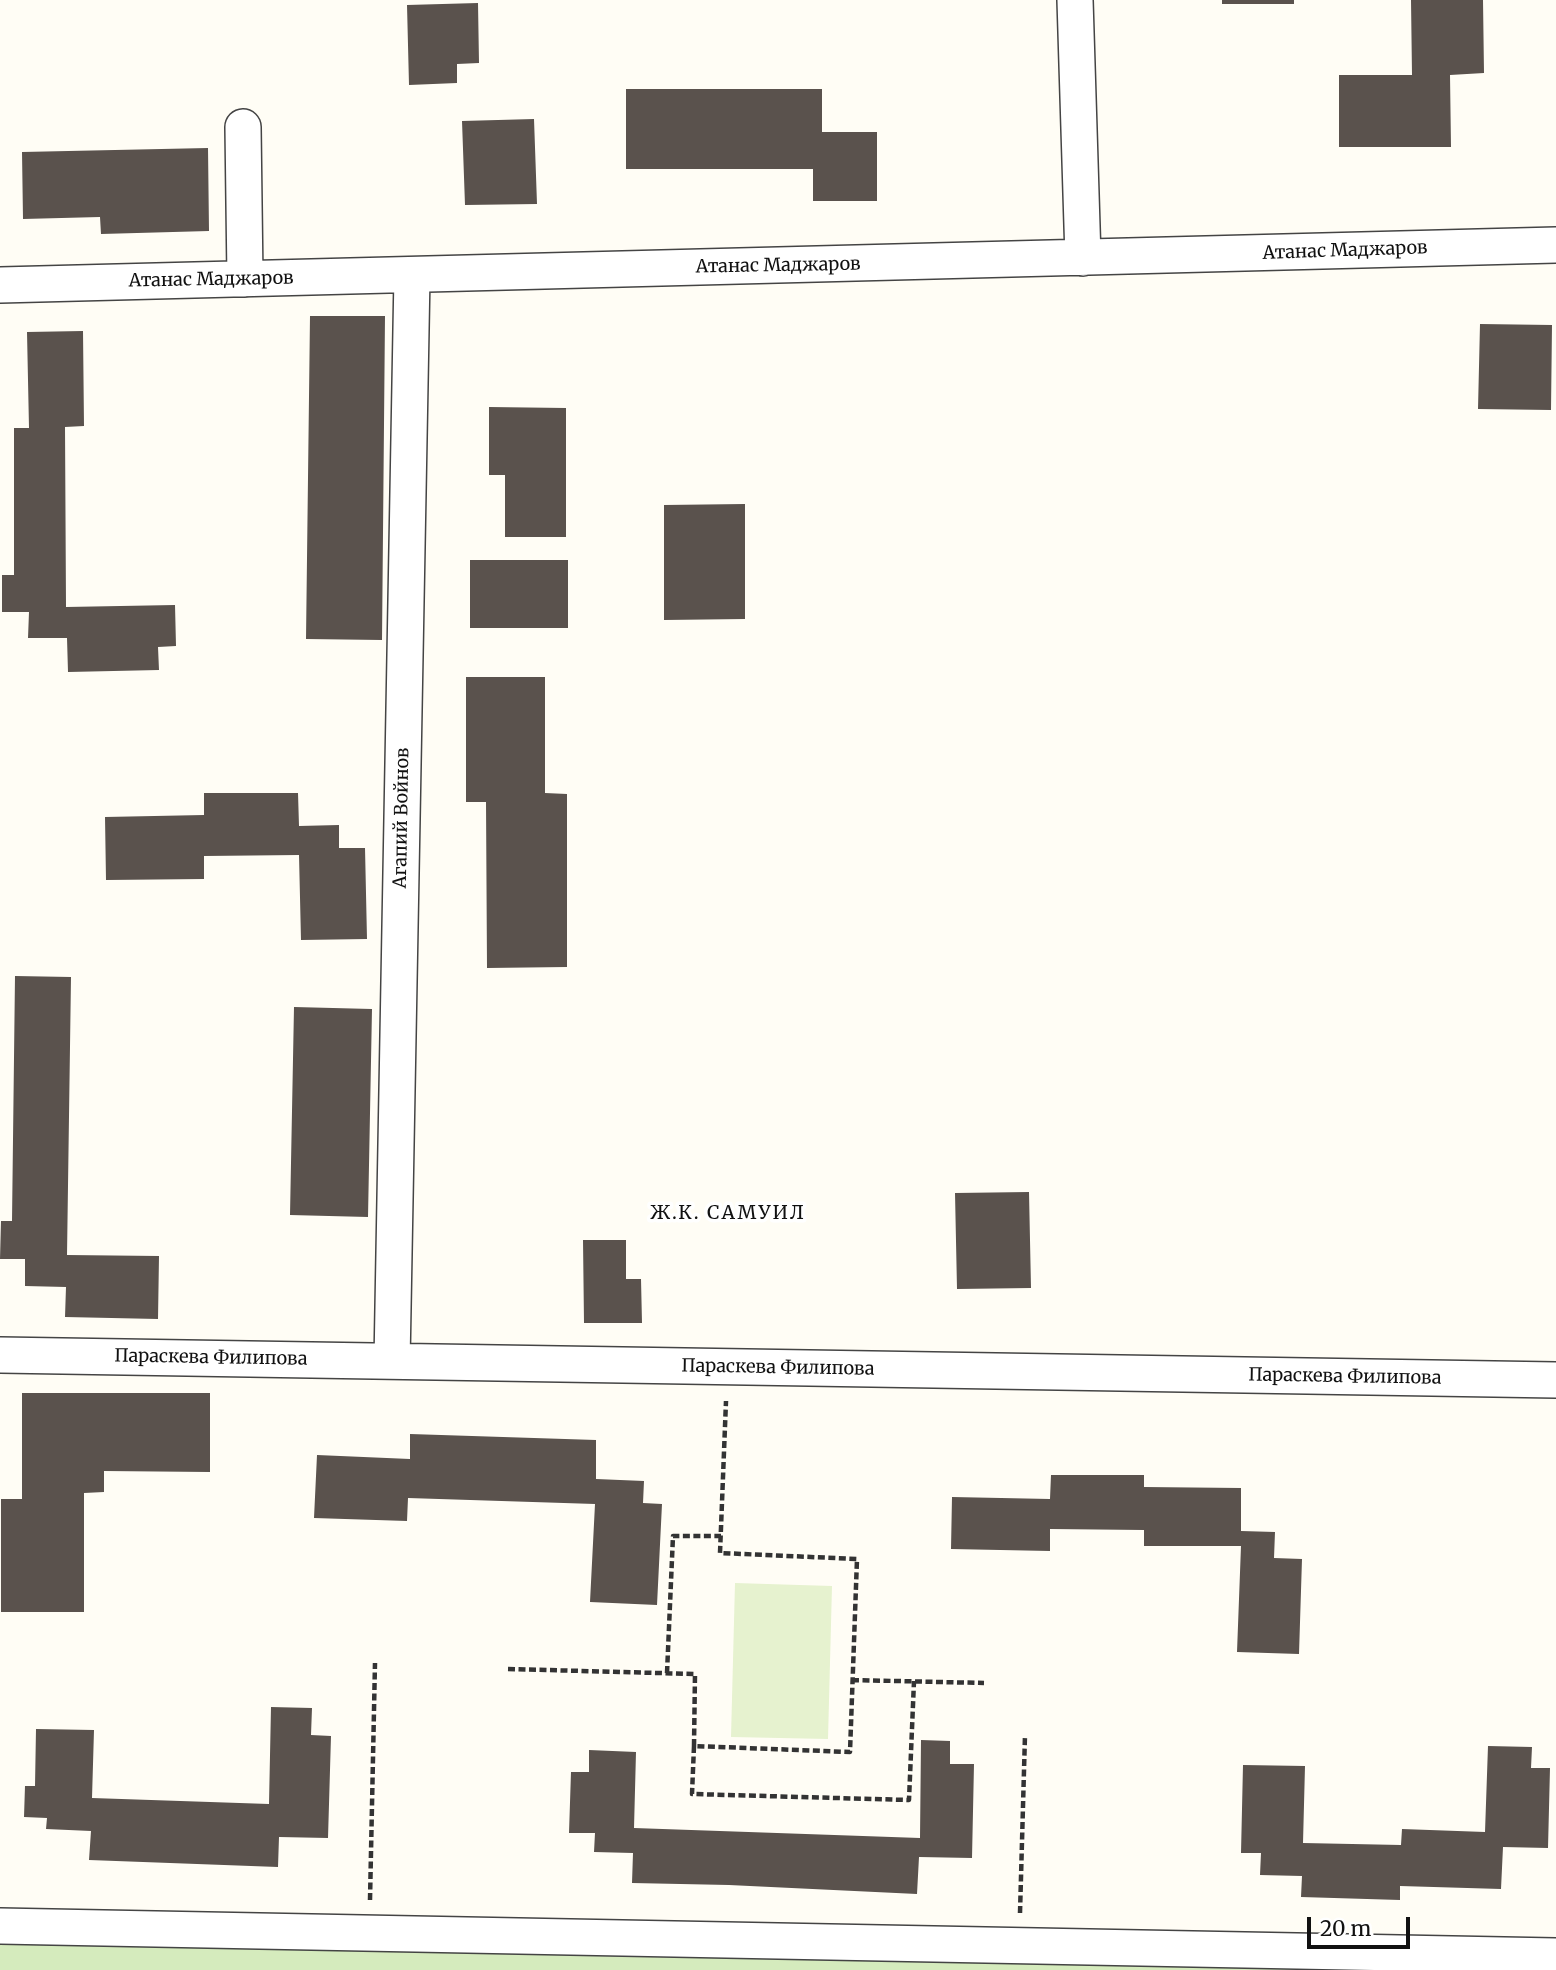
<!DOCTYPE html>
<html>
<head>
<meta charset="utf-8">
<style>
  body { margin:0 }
  #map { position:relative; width:1556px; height:1970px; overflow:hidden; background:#fffdf5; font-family:Merriweather,serif }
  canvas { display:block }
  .scale { position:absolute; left:1307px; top:1917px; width:103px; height:32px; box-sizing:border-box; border:4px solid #111; border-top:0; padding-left:9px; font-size:21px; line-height:24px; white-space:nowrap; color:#111; -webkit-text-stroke:5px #fff; paint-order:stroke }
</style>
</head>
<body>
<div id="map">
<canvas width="1556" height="1970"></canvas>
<div class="scale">20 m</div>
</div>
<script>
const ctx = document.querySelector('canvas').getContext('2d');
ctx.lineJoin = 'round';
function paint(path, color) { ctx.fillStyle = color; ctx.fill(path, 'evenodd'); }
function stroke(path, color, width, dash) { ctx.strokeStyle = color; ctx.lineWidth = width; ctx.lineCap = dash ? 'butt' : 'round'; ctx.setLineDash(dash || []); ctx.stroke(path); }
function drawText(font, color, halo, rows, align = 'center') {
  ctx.font = font + ' Merriweather,serif'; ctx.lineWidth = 7; ctx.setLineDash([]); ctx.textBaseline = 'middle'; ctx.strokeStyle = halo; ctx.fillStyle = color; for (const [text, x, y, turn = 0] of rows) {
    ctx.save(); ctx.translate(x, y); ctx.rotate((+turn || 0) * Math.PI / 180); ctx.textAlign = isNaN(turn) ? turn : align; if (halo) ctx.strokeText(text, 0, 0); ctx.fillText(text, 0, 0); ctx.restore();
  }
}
paint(new Path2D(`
  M0,1926l1556,44h-1556z`), '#d5ebbd');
paint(new Path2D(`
  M735,1583l97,3 -4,153 -97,-2z`), '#e6f2cf');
paint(new Path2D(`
  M1222,0h72v4h-72z
  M1411,0h72l1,73 -34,2 1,72h-112v-72h73z
  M478,3l1,60 -22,1v19l-48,2 -2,-80z
  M626,89h196v43h55v69h-64v-32h-187z
  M534,119l3,85 -72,1 -3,-84z
  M208,148l1,83 -108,3 -1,-17 -77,2 -1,-67z
  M310,316h75l-3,324 -76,-1z
  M1480,324l72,1 -1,85 -73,-1z
  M83,331l1,95 -19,1 1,180 109,-2 1,41 -18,1 1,23 -91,2 -1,-34h-39l1,-26h-27v-37h12v-147h15l-2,-96z
  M489,407l77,1v129h-61v-62h-16z
  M745,504v115l-81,1v-115z
  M470,560h98v68h-98z
  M466,677h79v116l22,1v173l-80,1 -1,-166h-20z
  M204,793h94l1,33 40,-1v23h26l2,91 -66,1 -2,-85 -95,1v23l-98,1 -1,-63 99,-2z
  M15,976l56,1 -4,278 92,1 -1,63 -93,-2 1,-30 -41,-1v-27h-25l1,-38h11z
  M294,1007l78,2 -4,208 -78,-2z
  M1029,1192l2,96 -74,1 -2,-96z
  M583,1240h43v39h15l1,44h-58z
  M22,1393h188v79l-106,-1v21l-20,1v119h-83v-113h21z
  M410,1434l186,6v39l48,2 -1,22 19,1 -5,101 -67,-3 5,-98 -187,-6 -1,23 -93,-3 3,-63 93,4z
  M1051,1475h93v12l97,1v43l34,1 -1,26 28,1 -3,95 -62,-2 4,-106h-97v-16l-94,-1v22l-99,-2 1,-52 98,2z
  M271,1707l41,1 -1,27 20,1 -3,102 -49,-1 -1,30 -189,-7 2,-29 -45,-2 1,-11 -23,-1 1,-31h10l1,-57 58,1 -2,68 177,6z
  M921,1740l29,1v23h24l-2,94 -53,-1 -2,37 -188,-9 -97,-2 1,-30 -39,-1 1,-19h-26l2,-61h18v-22l47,2 -2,76 286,10z
  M1488,1746l44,1 -1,21h19l-2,80 -45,-1 -2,42 -101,-3v14l-99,-3 1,-21 -42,-1 1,-22h-20l2,-88 62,1 -2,77 98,2 1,-16 83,3z`), '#5a524d');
const minor = new Path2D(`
  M1075,0l8,258
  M243,127l2,152
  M0,285l1556,-40
  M0,1355l1556,25
  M392,1361l20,-1086
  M0,1926l1556,30`);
stroke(minor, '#444', 38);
stroke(new Path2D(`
  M508,1669l187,5 -1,72 156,6 7,-193 -137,-6 6,-152
  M667,1673l6,-137h48
  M852,1680l132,3
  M694,1746l-2,48 217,6 5,-119
  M370,1900l5,-237
  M1020,1913l5,-178`), '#333', 4.5, [7, 3.5]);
stroke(minor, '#fff', 35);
drawText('18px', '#111', '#fff', [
  ["Атанас Маджаров",1345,251,-2],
  ["Атанас Маджаров",778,266,-1],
  ["Атанас Маджаров",211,280,-1],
  ["Агапий Войнов",402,818,-89],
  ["Параскева Филипова",211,1358,1],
  ["Параскева Филипова",778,1368,1],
  ["Параскева Филипова",1345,1377,1]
]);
ctx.letterSpacing = '2px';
drawText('19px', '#111', '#fff', [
  ["Ж.К. САМУИЛ",728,1214]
]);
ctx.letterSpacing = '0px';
</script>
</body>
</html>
